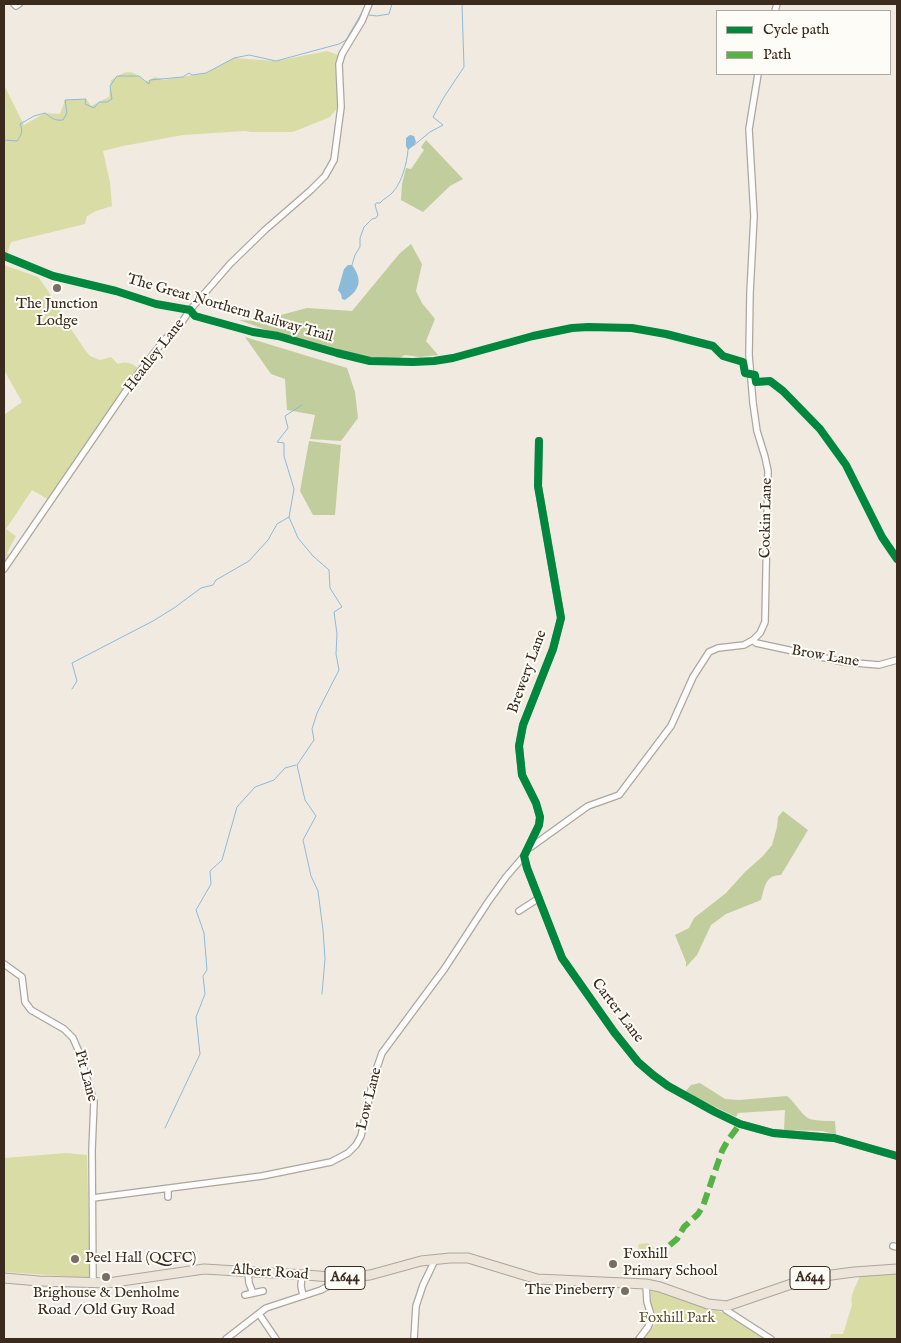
<!DOCTYPE html>
<html>
<head>
<meta charset="utf-8">
<style>
  body { margin:0 }
  #map { position:relative; width:901px; height:1343px; overflow:hidden; background:#f1eae0; font-family:"IM FELL English",serif }
  canvas { display:block }
  .frame { position:absolute; inset:0; border:5px solid #3b2a1e; pointer-events:none }
  .legend { position:absolute; left:716px; top:10px; width:175px; height:65px; box-sizing:border-box; background:#fdfcf7; border:1px solid #afa8a0; margin:0; padding:6px 9px; list-style:none; font-size:15px; color:#3b2a1e }
  .legend li { display:flex; align-items:center; gap:10px; height:25px }
  .legend b { width:25px; border:1px solid #afa8a0 }
</style>
</head>
<body>
<div id="map">
<canvas width="901" height="1343"></canvas>
<div class="frame"></div>
<ul class="legend">
<li><b style="height:6px;background:#00873e"></b>Cycle path</li>
<li><b style="height:6px;background:#57b245"></b>Path</li>
</ul>
</div>
<script>
const ctx = document.querySelector('canvas').getContext('2d');
ctx.lineJoin = 'round';
function paint(path, color) { ctx.fillStyle = color; ctx.fill(path, 'evenodd'); }
function stroke(path, color, width, dash) { ctx.strokeStyle = color; ctx.lineWidth = width; ctx.lineCap = dash ? 'butt' : 'round'; ctx.setLineDash(dash || []); ctx.stroke(path); }
function drawText(font, color, halo, rows, align = 'center') {
  ctx.font = font + ' "IM FELL English",serif'; ctx.lineWidth = 4; ctx.setLineDash([]); ctx.textBaseline = 'middle'; ctx.strokeStyle = halo; ctx.fillStyle = color; for (const [text, x, y, turn = 0] of rows) {
    ctx.save(); ctx.translate(x, y); ctx.rotate((+turn || 0) * Math.PI / 180); ctx.textAlign = isNaN(turn) ? turn : align; if (halo) ctx.strokeText(text, 0, 0); ctx.fillText(text, 0, 0); ctx.restore();
  }
}
paint(new Path2D(`
  M327,51l11,4 -3,8 4,43 -9,11 -37,15h-42l-6,-1 -62,4 -60,11 -20,5 7,31 2,24 -16,5 -9,5 -2,8 -74,18 -7,22v-179l20,40 21,-12 15,1 5,-14 21,-1 5,7 18,-9 2,-17c16,-10 20,-12 34,2l10,-5 9,3 42,-7 28,-15 42,3z
  M4,265l34,12 9,12 20,34 18,27 5,6 10,4 11,-3 7,7c8,-3 15,-1 21,5l-90,131 -17,-10 -26,39 10,7 -9,17 2,2 -5,8v-148l18,-13 -18,-32z
  M66,1153l21,2 3,123 -86,-6v-114z
  M648,1243l11,9 -10,9 -11,-14 1,-3z
  M897,1273v66h-67l1,-5h12l9,-29c-3,-11 5,-19 8,-30z
  M651,1289l76,25 38,25h-121l11,-15 1,-5 -1,-7 -5,-10z`), '#d9dda5');
paint(new Path2D(`
  M426,140l37,39 -13,7 -27,26 -22,-12 1,-16 4,-16 5,1 13,-19 -3,-3z
  M411,244l11,20 -6,27 6,12 13,16 -9,22 12,14 -18,2 -15,-2 -11,6 -30,-4 -48,-9 -77,-28 19,1 49,-13 45,3 48,-58z
  M245,337l102,31 8,24 3,26 -17,23 -31,-2 5,-24 -28,-5 -2,-31 -14,-5z
  M309,441l32,4 -6,70h-22l-13,-24z
  M783,811l25,19 -27,45c-16,0 -16,12 -20,25l-35,14 -15,11 -14,30 -11,12v-5l-11,-27 14,-7 5,-10 32,-25 19,-21 18,-16 9,-11 5,-18 1,-10z
  M700,1083l25,16 14,1 48,-4c8,6 15,20 23,23 8,2 18,2 25,2l1,13 -14,-3 -38,-1 1,-20 -47,3 -2,4 -51,-25 6,-7z`), '#c2cd9d');
paint(new Path2D(`
  M410,135l4,1 2,6 -2,3 -6,5 -2,-4v-8z
  M348,265h4c11,15 8,25 -7,35l-3,-1 -1,-5 -3,-4 6,-21z`), '#8cbad9');
stroke(new Path2D(`
  M369,15l8,1 12,-2 3,-10
  M4,140l13,1c5,-7 6,-10 3,-17l14,-8 11,-3c7,5 9,8 18,7l4,-7 -2,-13 21,-1 -1,5 9,4 5,-6h8l5,-3 -2,-13 7,-10h22l10,8 1,-4 33,-3 6,-4 3,2 14,-2 28,-15 15,-3 27,6 63,-17 7,-4 15,-26
  M413,146l17,-14 13,-7 -10,-8 11,-20 20,-30 -2,-63
  M352,265l3,-10 5,-8v-9l4,-11 8,-8 4,-1 2,-3 -3,-10 1,-2h4c4,-5 9,-6 13,-11 9,-10 14,-29 15,-42
  M302,405l-17,11 3,12 -11,14 7,1v13l10,33 -5,28 9,21 15,18 16,14 1,18 12,19 -8,5 3,22 -1,20 3,16 -22,43 -5,16 2,11 -17,25 8,35 11,16 -13,24 8,36 7,15 5,39 2,29 -3,35
  M72,689l5,-8 -5,-18 81,-42 21,-13 27,-20 12,-3 3,-5 33,-19 19,-21 9,-16 12,-7
  M165,1128l35,-74 -4,-37 9,-23 -2,-18 4,-6 -3,-37 -8,-23 15,-26 -1,-13 12,-11 15,-53 18,-20 19,-7 11,-12 11,-3`), '#8cbad9', 1);
const street = new Path2D(`
  M14,4l2,2 3,-2
  M775,11l2,-7
  M539,441l-1,45 23,132 -8,31 -30,76 -4,21 3,29 14,28 4,14 -1,8 -15,31 3,12 35,90 52,74 24,30 15,13 15,11 47,26 25,12 33,9 61,5 63,18
  M4,569l130,-190 31,-40 13,-11 12,-18 40,-46 35,-34 46,-40 14,-14 9,-16 7,-53 -2,-43 3,-10 20,-33 7,-17
  M753,640l3,3 88,19 35,3 18,-5
  M531,847l57,-41 31,-11 52,-69 22,-49 16,-25 9,-4 26,-3 9,-5 7,-7 5,-11 3,-151 -3,-14 -8,-26 -4,-28 -4,-48 1,-62 4,-77 -5,-87 9,-55
  M519,911l20,-13
  M4,964l18,13 3,25 6,8 33,19 9,9 6,14 15,50 -2,48 1,132
  M168,1197v-8
  M93,1198l169,-22 69,-14 17,-9 8,-8 5,-9 13,-60 8,-23 63,-85 43,-66 18,-25 18,-21
  M893,1246l4,1
  M248,1271l1,12 4,10
  M302,1275l-1,11 2,10
  M245,1295l18,-4
  M727,1306l-1,4 45,29
  M259,1314l17,25
  M226,1339l40,-31 55,-18 22,-12
  M414,1339l2,-33 7,-21 12,-25
  M639,1339l9,-12 3,-7v-5l-4,-13 -1,-18`);
const primary = new Path2D(`
  M4,1278l35,3 69,2 96,-14 102,6 37,3 27,-3 51,-14 29,-3h18l69,21 109,5 14,3 48,17 19,2 82,-28 45,-6 43,-3`);
stroke(street, '#aca69f', 8);
stroke(primary, '#aca69f', 11);
stroke(street, '#fdfcfa', 5.5);
stroke(primary, '#ede4da', 9);
stroke(new Path2D(`
  M656,1257l21,-18 7,-12 14,-13 5,-8 19,-55 6,-11 12,-16`), '#57b245', 6, [12, 6]);
stroke(new Path2D(`
  M4,256l49,20 63,15 40,13 34,6 5,6 58,16 25,4 59,17 33,8 43,1 21,-1 19,-3 80,-22 39,-8 16,-1 44,1 34,6 47,12 10,10 20,6 2,11 10,2 1,7 14,-1 13,10 37,38 26,36 36,72 15,22
  M539,441l-1,45 23,132 -8,31 -30,76 -4,21 3,29 14,28 4,14 -1,8 -15,31 3,12 35,90 52,74 24,30 15,13 15,11 47,26 25,12 33,9 61,5 63,18`), '#00873e', 8);
for (const [x, y, r, color] of [
  [57,288,5,"#7b6d62"],
  [75,1259,5,"#7b6d62"],
  [613,1264,5,"#7b6d62"],
  [106,1277,5,"#7b6d62"],
  [625,1291,5,"#7b6d62"]
]) { const dot = new Path2D(); dot.arc(x, y, r, 0, 2 * Math.PI); ctx.fillStyle = color; ctx.fill(dot); stroke(dot, '#fdfcf7', 2); }
for (const [x, y, w] of [
  [345,1278,40],
  [810,1278,40]
]) { const box = new Path2D(); box.roundRect(x - w / 2, y - 11.5, w, 23, 4); ctx.fillStyle = '#fdfcf7'; ctx.fill(box); stroke(box, '#3b2a1e', 1); }
drawText('bold 14px', '#3b2a1e', null, [
  ["A644",345,1278],
  ["A644",810,1278]
]);
drawText('15px', '#3b2a1e', '#fdfcf7', [
  ["The Junction",57,305],
  ["Lodge",57,322],
  ["Foxhill",623,1255,"left"],
  ["Primary School",623,1272,"left"],
  ["Peel Hall (QCFC)",85,1259,"left"],
  ["The Pineberry",615,1291,"right"],
  ["Brighouse & Denholme",106,1294],
  ["Road / Old Guy Road",106,1311]
]);
drawText('15px', '#3b2a1e', '#fdfcf7', [
  ["The Great Northern Railway Trail",230,309,16],
  ["Headley Lane",155,356,-52],
  ["Cockin Lane",767,518,-89],
  ["Brow Lane",825,657,10],
  ["Brewery Lane",528,672,-70],
  ["Carter Lane",617,1011,53],
  ["Pit Lane",85,1076,75],
  ["Low Lane",370,1099,-76],
  ["Albert Road",270,1273,4]
]);
drawText('15px', '#5e5434', '#fdfcf7', [
  ["Foxhill Park",677,1319]
]);
</script>
</body>
</html>
